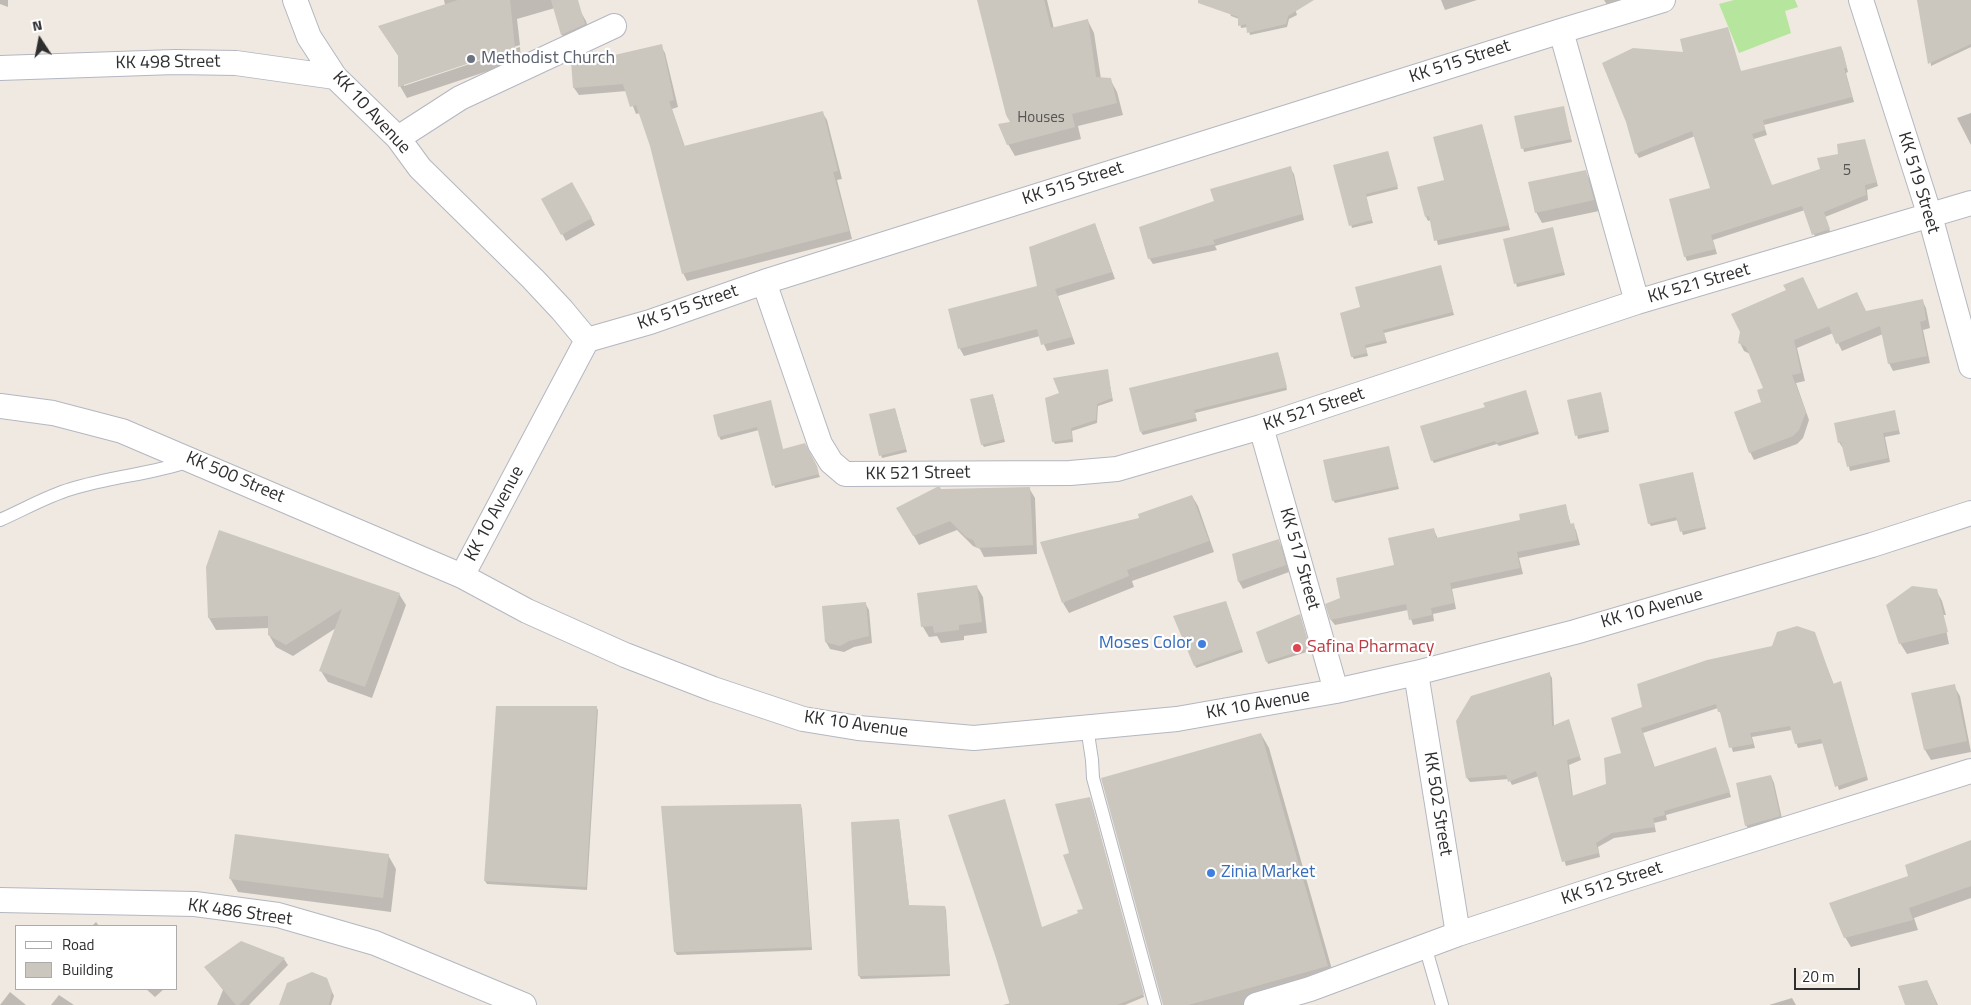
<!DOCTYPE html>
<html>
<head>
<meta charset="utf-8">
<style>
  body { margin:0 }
  #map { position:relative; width:1971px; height:1005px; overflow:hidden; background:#efe9e1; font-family:"Titillium Web",sans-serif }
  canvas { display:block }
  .legend { position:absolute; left:15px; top:925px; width:162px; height:65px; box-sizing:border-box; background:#fff; border:1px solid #ababab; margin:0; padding:6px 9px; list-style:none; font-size:15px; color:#2e2e2e }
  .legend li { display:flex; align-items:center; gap:10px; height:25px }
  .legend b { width:25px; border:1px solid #ababab }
  .north { position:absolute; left:15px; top:15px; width:50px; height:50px; -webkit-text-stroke:4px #fff; paint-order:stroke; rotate:349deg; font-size:14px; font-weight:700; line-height:20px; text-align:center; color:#2e2e2e }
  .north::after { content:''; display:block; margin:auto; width:18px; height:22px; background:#2e2e2e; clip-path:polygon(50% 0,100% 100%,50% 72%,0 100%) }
  .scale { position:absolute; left:1794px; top:968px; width:66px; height:22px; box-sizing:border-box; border:2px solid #2e2e2e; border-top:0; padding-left:6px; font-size:15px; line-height:18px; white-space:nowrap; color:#2e2e2e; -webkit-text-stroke:4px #fff; paint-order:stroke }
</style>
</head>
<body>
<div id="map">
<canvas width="1971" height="1005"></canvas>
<ul class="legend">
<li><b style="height:6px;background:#fff"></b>Road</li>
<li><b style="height:14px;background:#cbc7bf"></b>Building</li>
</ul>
<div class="north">N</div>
<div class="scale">20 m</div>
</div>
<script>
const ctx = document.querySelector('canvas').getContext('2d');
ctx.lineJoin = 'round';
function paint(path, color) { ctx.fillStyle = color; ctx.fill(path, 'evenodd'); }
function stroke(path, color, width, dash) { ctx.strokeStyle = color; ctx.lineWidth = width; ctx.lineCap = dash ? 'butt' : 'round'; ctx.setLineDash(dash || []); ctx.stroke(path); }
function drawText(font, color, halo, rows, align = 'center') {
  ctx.font = font + ' "Titillium Web",sans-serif'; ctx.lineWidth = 4.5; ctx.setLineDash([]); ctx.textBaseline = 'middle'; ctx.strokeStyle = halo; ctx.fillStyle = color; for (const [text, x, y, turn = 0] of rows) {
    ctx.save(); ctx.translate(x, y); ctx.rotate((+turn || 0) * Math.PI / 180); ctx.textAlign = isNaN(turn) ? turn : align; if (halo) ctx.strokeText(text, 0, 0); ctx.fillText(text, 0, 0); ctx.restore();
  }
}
paint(new Path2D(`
  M1734,0h61l3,7 -13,4 6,22 -52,20 -20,-49z`), '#b6e59e');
paint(new Path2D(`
  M0,0h8v7l-8,-3z
  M444,0h130l12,21 5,16 -22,10 -7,-12 -7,-27 -38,11 3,26 -116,38v3l116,-39 1,13 -114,38 -7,-12 -1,-29 -20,-30 66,-22z
  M978,0h69l7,29 34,-8 6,12 7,46h9l7,13 6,23 -45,11 3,13 -66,17 -7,-12 4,-21z
  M1226,0h80l-12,5 3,10 -8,4 -2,8 -37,8 -2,-8 -7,1 -2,-9 -8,-3z
  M1441,0h36l-32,10z
  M1604,0h40l-33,11z
  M1925,0h46v47l-40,19z
  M1727,28l14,44 100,-25 2,5 5,20 -2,1 8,29 -90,23 3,10 -13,4 18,47 50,-16 18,-15 24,-15 14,46 -11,4 1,10 -43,17 6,17 -15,5 -11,-29 -92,30 4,14 -30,7 -2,-5 27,-67 -17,-53 -56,22 -3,-5 48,-100z
  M661,46l4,7 13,54 -6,2 13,38 137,-35 5,8 15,59 -5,1 15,59 -165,42 -4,-8 -32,-128 -11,-32 -4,1 -9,-23 -48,4 -5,-7 -2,-26 22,-6 12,2z
  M1563,107l9,35 -48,10 -8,-35z
  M1971,113v32l-14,-27z
  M1482,125l28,105 -72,15 -7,-25 -3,1 -2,-4 20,-36z
  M1388,152l10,37 -32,8 7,26 -21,5 -17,-62z
  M1290,168l4,6 10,46 -89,26 2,4 -64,14 -4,-6 66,-56z
  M1585,171l6,11 8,29 -57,12 -6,-11z
  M572,183l23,42 -29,16 -23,-42z
  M1095,224l20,55 -57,17 17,48 -28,7 -7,-15 -76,20 -4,-7 -10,-39 89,-23z
  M1552,228l13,47 -48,12 -13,-47z
  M1441,267l13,48 -70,18 3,10 -21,5 2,8 -14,3 -2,-3 10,-48z
  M1803,278l15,32 39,-17 9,19 56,-12 4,8 4,20 -7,2 7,33 -37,8 -4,-8 -6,-29 -41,17 -9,-18 -36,15 8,33 -9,2 13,37 -6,18 -6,6 -43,16 -4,-8 15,-63 -15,-35 -6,-3 -4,-8 47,-52z
  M1279,356l8,34 -92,23 2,8 -54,14 -2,-3z
  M1107,370l6,31 -15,5 -1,17 -25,8 1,11 -18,2 -2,-3 8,-47z
  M1527,395l12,39 -40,12 -2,-2 -63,19 -2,-3z
  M1602,397l7,35 -31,7 -9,-39z
  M994,398l11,44 -21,5 -2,-3z
  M770,402l13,48 22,-5 15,32 -45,11 -16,-58 -38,10 -2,-3z
  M895,409l12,43 -25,6 -1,-3z
  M1894,411l6,23 -15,3 5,25 -40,9 -6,-25 -2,1 -3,-5z
  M1388,447l11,42 -64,14 -2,-3z
  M1693,474l13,55 -23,6 -5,-15 -27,6 -2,-3z
  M1029,488l6,10 2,56 -53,3 -4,-8 -7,-3 -16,-16 -38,15 -21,-37 43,-17z
  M1192,496l6,10 16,46 -82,29 2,6 -65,26 -6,-10 78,-84z
  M1565,505l6,20h2l3,5 4,15 -61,13 4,16 -71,15 4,20 -23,5 1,7 -21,4 -5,-15 -73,15 -4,-5 11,-22 53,-32 39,-36 4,9 84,-18z
  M1278,541l4,6 7,25 -46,17 -4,-7 -6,-27z
  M977,587l6,10 4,36 -23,3v4l-23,3 -4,-7 -8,1 -6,-10 -5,-33z
  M1936,590l6,11 4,14h-3l6,29 -42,10 -7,-11z
  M399,594l7,11 -34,93 -44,-16 -7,-11 15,-43 -43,28 -17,-9 -7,-12v-7l-53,2 -7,-12z
  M1226,602l17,50 -47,16 -1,-3z
  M865,603l4,7 3,33 -18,4 -10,5 -14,-3 -4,-7z
  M1301,618l9,33 -42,13 -1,-3z
  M1814,633l20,52 8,2 26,93 -29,10 -15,-47 -26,5 -6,-18 -40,7 3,11 -22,4 -11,-36 -4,-8 -75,25 12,35 62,-15 14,44 -65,18 1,5 -13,3 2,9 -42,6 -16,9 2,10 -34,9 -27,-90 -27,9 -3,-6 -39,3 -3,-4 82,-105 3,5 2,48 14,-6 13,40 -12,5 4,32 34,-12 37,-77 129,-60z
  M1954,686l6,10 11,56 -40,8 -6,-10 -12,-56z
  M596,707l2,3 -11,180 -100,-6 -2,-3z
  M1261,734l8,14 66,232 -91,25h-80z
  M1771,776l3,7 9,40 -33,9 -4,-7z
  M1091,801l53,196 -19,8h-122l8,-2 31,-74 37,-15 6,-4 -15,-56z
  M801,806l1,3 10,141 -135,5 -2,-3z
  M899,820l10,86 36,1 1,3 4,66 -89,3 -2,-3z
  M1971,842v56l-57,20 4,12 -67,17 -6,-10 65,-60z
  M388,855l8,14 -5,43 -153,-20 -8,-14z
  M96,922l3,4h-7z
  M284,959l4,6 -39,40h-32l6,-15 -18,-23z
  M1927,981l11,24h-31z
  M328,983l6,13 -3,9h-50z
  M146,989h18l-9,8z
  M10,992l16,13h-26z
  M59,995l15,10h-23z
  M1792,998l4,7h-27z`), '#0003');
paint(new Path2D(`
  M458,0h52l5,48 -117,39v-32l-20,-29z
  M551,0h27l7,24 -24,11z
  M977,0h67l7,28 37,-9 8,58 15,1 6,25 -45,11 3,13 -68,18 -9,-21 12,-2 -4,-7z
  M1198,0h116l-26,16 -2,8 -39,9 -1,-9 -8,2v-9l-40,-14z
  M1917,0h54v44l-43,20z
  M1728,27l13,44 100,-25 6,22h-3l8,29 -89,23 2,10 -13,4 20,51 48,-16 -3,-11 21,-4 -1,-10 28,-5 12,43 -12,3 1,10 -42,17 6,17 -18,6 -10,-29 -91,29 4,14 -31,8 -15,-58 41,-11 -18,-57 -57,23 -9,-32 -24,-59 31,-15 50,4 -3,-13z
  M662,44l12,56 -5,1 15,45 139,-35 15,60 -5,1 16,59 -167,43 -32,-128 -14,-41 -6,2 -7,-23 -50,4 -2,-27 22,-10 1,4 11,-1 1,3z
  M1564,106l7,33 -50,10 -7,-33z
  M1482,124l27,101 -75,16 -5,-25 -4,1 -8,-30 27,-7 -11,-43z
  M1388,151l10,35 -32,8 6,26 -23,6 -16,-61z
  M1291,166l11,48 -89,26 2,4 -67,15 -9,-32 75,-26 -4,-12z
  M1586,170l8,30 -59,13 -7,-31z
  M572,182l20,36 -31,17 -20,-36z
  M1095,223l17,49 -57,17 17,48 -31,8 -4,-16 -79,20 -10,-40 89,-23 -8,-39z
  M1553,227l11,45 -50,12 -11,-45z
  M1441,265l12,47 -70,18 3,10 -21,5 2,8 -16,4 -11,-44 20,-6 -5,-20z
  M1803,277l15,32 39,-17 9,19 57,-12 3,21 -6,2 7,34 -39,8 -8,-38 -44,18 -7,-18 -35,14 7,33 -9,2 14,37 -7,18 -6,6 -44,17 -15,-41 27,-10 -4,-12 6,-2 -17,-41 -8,-4 2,-11 -9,-18 55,-24 -3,-5z
  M1278,352l9,35 -93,23 2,8 -56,14 -11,-44z
  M1108,369l4,29 -15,6 -1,16 -25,8 1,11 -20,3 -7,-44 14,-5 -6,-15z
  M1526,390l12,41 -42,12 -1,-2 -64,20 -11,-35 65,-19 -2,-4z
  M1601,392l8,37 -34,7 -8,-36z
  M993,394l11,45 -23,6 -11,-46z
  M771,400l12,49 22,-6 12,23 2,8 -47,12 -15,-59 -39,10 -5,-22z
  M895,408l11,41 -27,7 -10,-42z
  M1895,410l4,20 -16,3 5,25 -41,9 -6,-25 -3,1 -4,-20z
  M1389,446l9,40 -66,15 -9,-41z
  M1693,472l12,55 -25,5 -4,-15 -28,7 -9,-40z
  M937,487h3l1,2 89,-2 3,58 -56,3 -4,-8 -7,-3 -16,-16 -37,15 -17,-28z
  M1192,495l17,46 -82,29 2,6 -67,27 -22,-61 99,-24 -1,-4z
  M1566,504l4,20 4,-1 3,17 -60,12 3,16 -70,15 4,20 -23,5 1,7 -23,5 -3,-16 -76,16 -5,-16 15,-6 -4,-20 58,-13 -6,-27 46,-10 2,10 84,-18 -1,-6z
  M219,530l181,63 -35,94 -46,-16 23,-62 -56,36 -18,-10v-19l-60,2 -2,-51z
  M1279,539l7,26 -48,17 -6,-28z
  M977,585l5,37 -23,3v5l-25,3 -1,-7 -12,1 -4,-34z
  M1912,586l25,3 11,43 -49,12 -13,-39z
  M1226,601l16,48 -48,17 -21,-50z
  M866,602l3,34 -20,5 -9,5 -15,-4 -3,-36z
  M1300,614l10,34 -44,14 -10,-30z
  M1797,626l18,6 18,52 8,-3 26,95 -32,11 -14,-48 -26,5 -5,-18 -40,7 3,11 -24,4 -9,-36h-2l-2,-8 -75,24 13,39 62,-20 14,45 -66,19 1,4 -12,3 2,9 -43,6 -16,10 3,10 -37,9 -26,-91 -28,11 -2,-7 -40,3 -10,-57 15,-25 79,-24 2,54 17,-7 11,37 -13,4 5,36 34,-12 -2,-26 17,-5 -10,-35 31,-11 -5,-23 70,-24 65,-14 5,-14z
  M1955,684l12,57 -43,9 -13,-57z
  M496,706h101l-11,181 -102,-6z
  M1261,733l67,233 -140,39h-25l-62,-227z
  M1771,775l9,41 -35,10 -9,-43z
  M1090,797l54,197 -27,11h-107l-14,-47 -48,-143 57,-16 37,128 36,-14 -1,-3 6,-1 -20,-54 6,-2 -14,-49z
  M801,804l10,143 -137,5 -13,-146z
  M899,819l10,86 36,1 5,68 -92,2 -7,-154z
  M235,834l154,20 -6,44 -154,-19z
  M1971,840v46l-62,22 4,12 -69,18 -15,-35 79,-27 -3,-11z
  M241,941l44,17 -46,47h-3l-32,-38z
  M312,972l15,6 5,13 -3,14h-50l8,-22z
  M1927,980l10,25h-32l-7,-19z`), '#cbc7bf');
const lane = new Path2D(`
  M0,520c23,-10 47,-24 71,-31 39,-12 80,-15 119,-28
  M1087,727l5,33 1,18 62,227
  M1425,946l17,59`);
const street = new Path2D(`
  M295,0l14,37 26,40 63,61 22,30 113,111 29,31 25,30 -125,236 65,35 98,44 88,34 90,30 55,9 116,10 203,-19 159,-28 80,-18 159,-41 297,-87 99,-32
  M1861,0l69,216 41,150
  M1561,31l76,271
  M0,68l175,-6 61,1 99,14
  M398,138l62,-40 154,-72
  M764,282l56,162 11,18 14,12 225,-1 47,-4 144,-42 376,-125 334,-99
  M587,340l63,-18 114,-40 797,-251 102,-31
  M0,406l53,7 69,18 340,145
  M1261,427l75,264
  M1416,673l42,261
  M0,900l195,4 83,11 97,28 149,62
  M1256,1005l54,-16 148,-55 156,-51 357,-112`);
stroke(lane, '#b4b7c1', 14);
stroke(street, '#b4b7c1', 26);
stroke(lane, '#fff', 12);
stroke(street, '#fff', 24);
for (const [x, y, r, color] of [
  [471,59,5,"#6b7280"],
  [1202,644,5,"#3f7fe0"],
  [1297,648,5,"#e0444e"],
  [1211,873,5,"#3f7fe0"]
]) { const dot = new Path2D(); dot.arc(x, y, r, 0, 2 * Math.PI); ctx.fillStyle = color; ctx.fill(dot); stroke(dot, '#fff', 2); }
drawText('15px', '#555452', null, [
  ["Houses",1041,118],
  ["5",1847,171]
]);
drawText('18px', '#5b616d', '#fff', [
  ["Methodist Church",481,59]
], 'left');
drawText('18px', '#2e2e2e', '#fff', [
  ["KK 515 Street",1460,62,-18],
  ["KK 498 Street",168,63,-1],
  ["KK 10 Avenue",371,113,47],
  ["KK 519 Street",1918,183,73],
  ["KK 515 Street",1073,184,-18],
  ["KK 521 Street",1699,284,-16],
  ["KK 515 Street",688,308,-19],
  ["KK 521 Street",1314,410,-18],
  ["KK 521 Street",918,474,-1],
  ["KK 500 Street",235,478,23],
  ["KK 10 Avenue",495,514,-62],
  ["KK 517 Street",1299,559,74],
  ["KK 10 Avenue",1652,609,-16],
  ["KK 10 Avenue",1258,705,-10],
  ["KK 10 Avenue",856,725,8],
  ["KK 502 Street",1437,804,81],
  ["KK 512 Street",1612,884,-18],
  ["KK 486 Street",240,913,8]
]);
drawText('18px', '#366cbe', '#fff', [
  ["Moses Color",1192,644],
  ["Zinia Market",1221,873,"left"]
], 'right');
drawText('18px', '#be3a42', '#fff', [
  ["Safina Pharmacy",1307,648]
], 'left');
</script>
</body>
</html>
